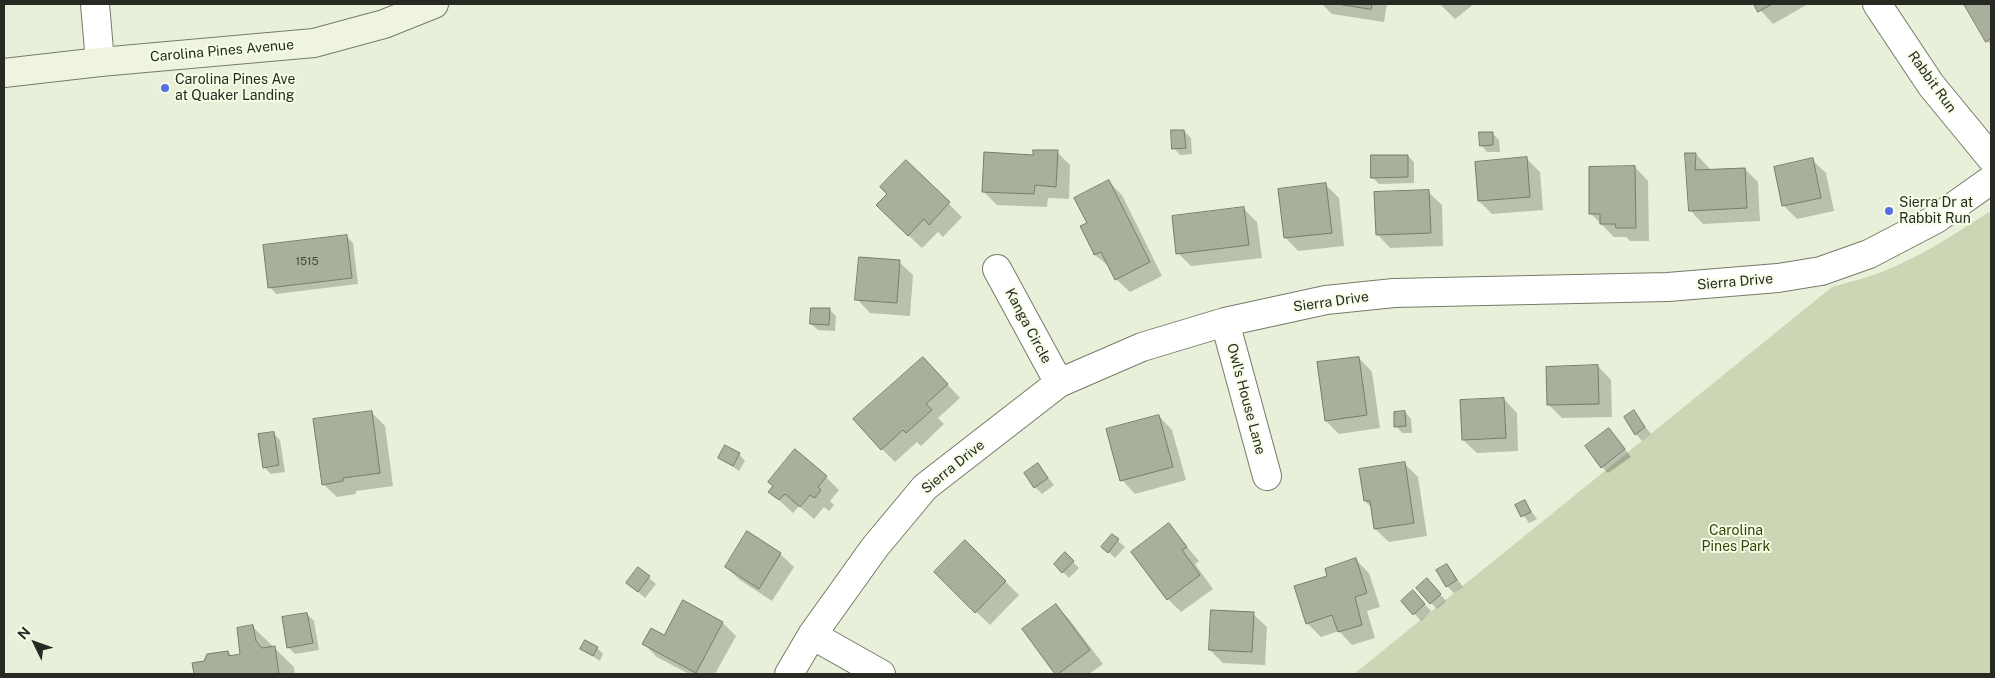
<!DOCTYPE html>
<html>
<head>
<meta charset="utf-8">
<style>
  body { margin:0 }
  #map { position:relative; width:1995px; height:678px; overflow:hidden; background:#e9f0da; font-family:"Public Sans",sans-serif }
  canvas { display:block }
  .frame { position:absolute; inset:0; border:5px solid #272a22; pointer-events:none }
  .north { position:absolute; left:10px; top:618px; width:50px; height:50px; -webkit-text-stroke:4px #f6fde7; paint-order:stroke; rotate:312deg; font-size:14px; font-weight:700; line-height:20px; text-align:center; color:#272a22 }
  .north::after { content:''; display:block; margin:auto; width:18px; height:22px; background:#272a22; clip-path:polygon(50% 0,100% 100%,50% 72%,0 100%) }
</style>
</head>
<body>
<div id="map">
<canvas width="1995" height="678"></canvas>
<div class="frame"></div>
<div class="north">N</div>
</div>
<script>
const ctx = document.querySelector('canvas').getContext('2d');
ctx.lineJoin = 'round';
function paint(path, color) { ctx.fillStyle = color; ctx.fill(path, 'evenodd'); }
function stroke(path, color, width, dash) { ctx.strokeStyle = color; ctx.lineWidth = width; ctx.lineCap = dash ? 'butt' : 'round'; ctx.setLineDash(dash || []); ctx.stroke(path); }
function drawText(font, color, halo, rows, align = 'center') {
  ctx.font = font + ' "Public Sans",sans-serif'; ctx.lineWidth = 4; ctx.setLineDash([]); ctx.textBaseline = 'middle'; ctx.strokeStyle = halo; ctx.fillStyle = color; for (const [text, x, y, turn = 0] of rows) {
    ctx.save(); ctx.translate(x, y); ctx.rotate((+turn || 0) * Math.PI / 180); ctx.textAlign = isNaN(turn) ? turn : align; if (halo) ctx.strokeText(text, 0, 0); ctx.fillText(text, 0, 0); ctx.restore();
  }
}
paint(new Path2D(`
  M1991,211v463h-637l478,-387c17,-5 35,-9 52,-16 38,-15 72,-38 107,-60z`), '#cbd6b4');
paint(new Path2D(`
  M1322,4h65l-3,18 -52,-8z
  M1440,4h34l-19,15z
  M1755,4h53l-35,20z
  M1966,4h25v41l-4,-4z
  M1184,131l7,7 1,16 -12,1 -6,-7z
  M1492,133l7,7 1,12h-13l-6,-7z
  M1057,152l13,13 -1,34 -21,-1 -1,9 -50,-2 -14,-14 51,-35z
  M1696,154l13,14v3l36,-2 13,13 2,39 -57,3 -13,-14z
  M1408,156l6,6v21l-35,1 -7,-7z
  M1526,158l14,14 3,38 -51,4 -13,-13z
  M1812,160l14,13 8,38 -37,8 -13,-13z
  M906,162l56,55 -19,20 -5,-5 -16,16 -31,-29 -2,-25z
  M1635,167l13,14 1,60h-19l-4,-4h-12l-24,-24z
  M1109,182l13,13 40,81 -32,16 -14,-13 -6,-12 -15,-12 -13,-28 6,-4z
  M1326,185l13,13 5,48 -46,5 -13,-14z
  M1428,192l14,13 1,41 -53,2 -13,-14z
  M1244,209l13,13 5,36 -71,8 -13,-13z
  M346,236l7,7 5,41 -82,10 -6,-7z
  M899,262l14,13 -3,41 -40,-3 -13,-14z
  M829,309l7,7 -1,15 -17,-1 -7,-6z
  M1359,358l13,14 8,56 -41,6 -13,-13z
  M1598,366l13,14 1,37 -50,1 -13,-13z
  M936,372l24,26 -22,20 6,6 -23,22 -4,-4 -22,20 -13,-13z
  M1504,399l13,14 1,38 -41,2 -14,-13z
  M371,412l14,14 8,60 -37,5v3l-19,3 -14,-13z
  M1405,412l6,7 1,14h-10l-6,-7z
  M1634,412l17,22 -9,7 -6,-7z
  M1159,416l13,14 14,50 -51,14 -13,-14z
  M274,434l6,6 5,32 -14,2 -7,-7z
  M1615,436l16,21 -23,16 -6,-6z
  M739,454l6,7 -6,10 -19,-13z
  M1405,464l13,13 9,59 -38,6 -14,-13 -3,-21 -7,-7z
  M1038,465l16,20 -12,9 -7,-7z
  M826,477l13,13 -9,11 4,4 -5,6 -5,-4 -10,12 -15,-13 -6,7 -23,-21z
  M1525,502l12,17 -8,4 -12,-17z
  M1169,525l30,36 -4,3 18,25 -32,23 -13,-13z
  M1112,536l13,11 -10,11 -12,-11z
  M965,542l54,53 -29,30 -55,-53z
  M780,554l14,13 -22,34 -32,-21 -14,-13z
  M1065,554l14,14 -10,10 -14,-14z
  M1356,560l13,13 11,34 -13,4 8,27 -23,7 -13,-14 -18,6 -14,-14z
  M1447,565l16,22 -9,6 -7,-7z
  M639,569l17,15 -11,14 -17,-15z
  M1434,587l12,14 -9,8 -6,-6z
  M1413,592l18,19 -10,10 -19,-20z
  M683,602l40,21 13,13 -21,38h-26l-32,-17 -13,-13 21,-8z
  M1056,606l13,13 34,45 -14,10h-32l-33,-44z
  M307,614l7,7 5,29 -24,4 -7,-7z
  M1253,614l14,13 -2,38 -42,-2 -13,-13z
  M253,627l41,40 1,7h-100l-1,-10 11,-2 23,-10 4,4 10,-1z
  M597,648l6,6 -3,7 -18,-12z`), '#0003');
const building = new Path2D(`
  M1338,4h34l-1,5z
  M1754,4h18l-14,8z
  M1964,4h27v34l-5,4z
  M1171,130h13l2,18 -14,1z
  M1479,132h14v13l-13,1z
  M1033,150h25l-2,37 -21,-2 -1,9 -52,-2 2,-40 49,3z
  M1685,153h11l-1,17 50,-2 2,40 -58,3z
  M1371,155h37v22l-37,1z
  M1527,157l3,40 -52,4 -3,-39z
  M1813,158l8,40 -39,8 -8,-39z
  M906,160l44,42 -21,23 -5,-6 -16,17 -32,-31 11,-11 -7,-7z
  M1635,166l1,62h-20l-1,-4h-15v-10h-11v-47z
  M1109,180l41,82 -35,18 -14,-28 -7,3 -1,-3 -13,-26 7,-3 -13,-25z
  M1326,183l6,50 -48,5 -6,-49z
  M1429,190l2,43 -55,2 -2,-43z
  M1244,207l5,38 -73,9 -4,-38z
  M347,235l5,43 -84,10 -5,-43z
  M859,257l41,3 -3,43 -42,-3z
  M811,308h19l-1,17 -19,-1z
  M923,357l25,27 -22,20 6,6 -26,23 -3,-3 -22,20 -28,-31z
  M1359,357l8,58 -42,6 -8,-59z
  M1598,365l1,39 -52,1 -1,-38z
  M1504,398l2,40 -44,2 -2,-40z
  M1634,410l11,17 -10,8 -11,-18z
  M372,411l8,62 -37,5v3l-21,4 -9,-66z
  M1405,411l1,15 -12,1v-15z
  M1159,415l14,52 -53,14 -14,-52z
  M1609,428l16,21 -24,19 -16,-22z
  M274,432l5,33 -16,3 -5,-34z
  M725,445l15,8 -7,13 -15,-8z
  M795,449l32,27 -9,11 3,3 -6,8 -5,-3 -10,12 -15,-13 -6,6 -11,-8 5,-6 -5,-4z
  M1405,462l9,61 -40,6 -4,-28h-6l-5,-32z
  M1038,463l10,15 -14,10 -10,-15z
  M1525,500l6,12 -10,5 -6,-12z
  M1169,523l18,24 -5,3 18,25 -33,25 -36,-48z
  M747,531l34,22 -22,36 -34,-22z
  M1112,534l7,5 -11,14 -7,-6z
  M965,540l41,41 -31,32 -41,-41z
  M1065,552l9,9 -12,12 -8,-9z
  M1356,558l11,35 -12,4 7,28 -24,7 -6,-17 -26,9 -12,-38 33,-10 -2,-7z
  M1447,564l10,16 -11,7 -10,-17z
  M638,567l12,9 -12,16 -12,-9z
  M1427,578l14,16 -11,10 -14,-16z
  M1413,590l12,14 -12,11 -12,-14z
  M683,600l40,22 -27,51 -54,-29 9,-16 13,7z
  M1056,604l34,46 -32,24h-3l-33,-45z
  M1211,610l43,2 -2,40 -43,-2z
  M307,613l6,30 -26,5 -5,-31z
  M253,625l3,16 6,7 13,-2 4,28h-85l-2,-11 12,-2 3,-7 21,-3 1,5 11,-2 -3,-26z
  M585,640l13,7 -5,9 -13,-7z`);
paint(building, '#a8af9b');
stroke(building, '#767c69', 1);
const street = new Path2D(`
  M95,4l5,58
  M1877,4l54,81 60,73
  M997,269l62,114
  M1225,322l42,154
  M812,635l69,39
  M789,674l23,-39 63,-88 50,-60 134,-104 83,-36 83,-25 101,-22 68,-7 274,-6 110,-9 43,-7 48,-17 67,-35 55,-39`);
const secondary = new Path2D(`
  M4,73l96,-11 214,-19 70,-19 50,-20`);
stroke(street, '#757b68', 30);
stroke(secondary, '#757b68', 30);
stroke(street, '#fff', 28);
stroke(secondary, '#eef4e0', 28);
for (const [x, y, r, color] of [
  [165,88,5,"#576ce2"],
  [1889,211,5,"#576ce2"]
]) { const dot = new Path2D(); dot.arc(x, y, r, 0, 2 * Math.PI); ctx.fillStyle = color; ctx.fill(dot); stroke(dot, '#f6fde7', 2); }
drawText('11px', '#474b40', null, [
  ["1515",307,262]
]);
drawText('14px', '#272a22', '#f6fde7', [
  ["Carolina Pines Avenue",222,51,-5],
  ["Rabbit Run",1932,82,54],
  ["Sierra Drive",1735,282,-5],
  ["Sierra Drive",1331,302,-8],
  ["Kanga Circle",1028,326,62],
  ["Owl's House Lane",1246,399,75],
  ["Sierra Drive",953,467,-39]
]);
drawText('14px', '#272a22', '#f6fde7', [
  ["Carolina Pines Ave",175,80],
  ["at Quaker Landing",175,96],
  ["Sierra Dr at",1899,203],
  ["Rabbit Run",1899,219]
], 'left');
drawText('14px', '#364408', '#f6fde7', [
  ["Carolina",1736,531],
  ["Pines Park",1736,547]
]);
</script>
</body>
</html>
